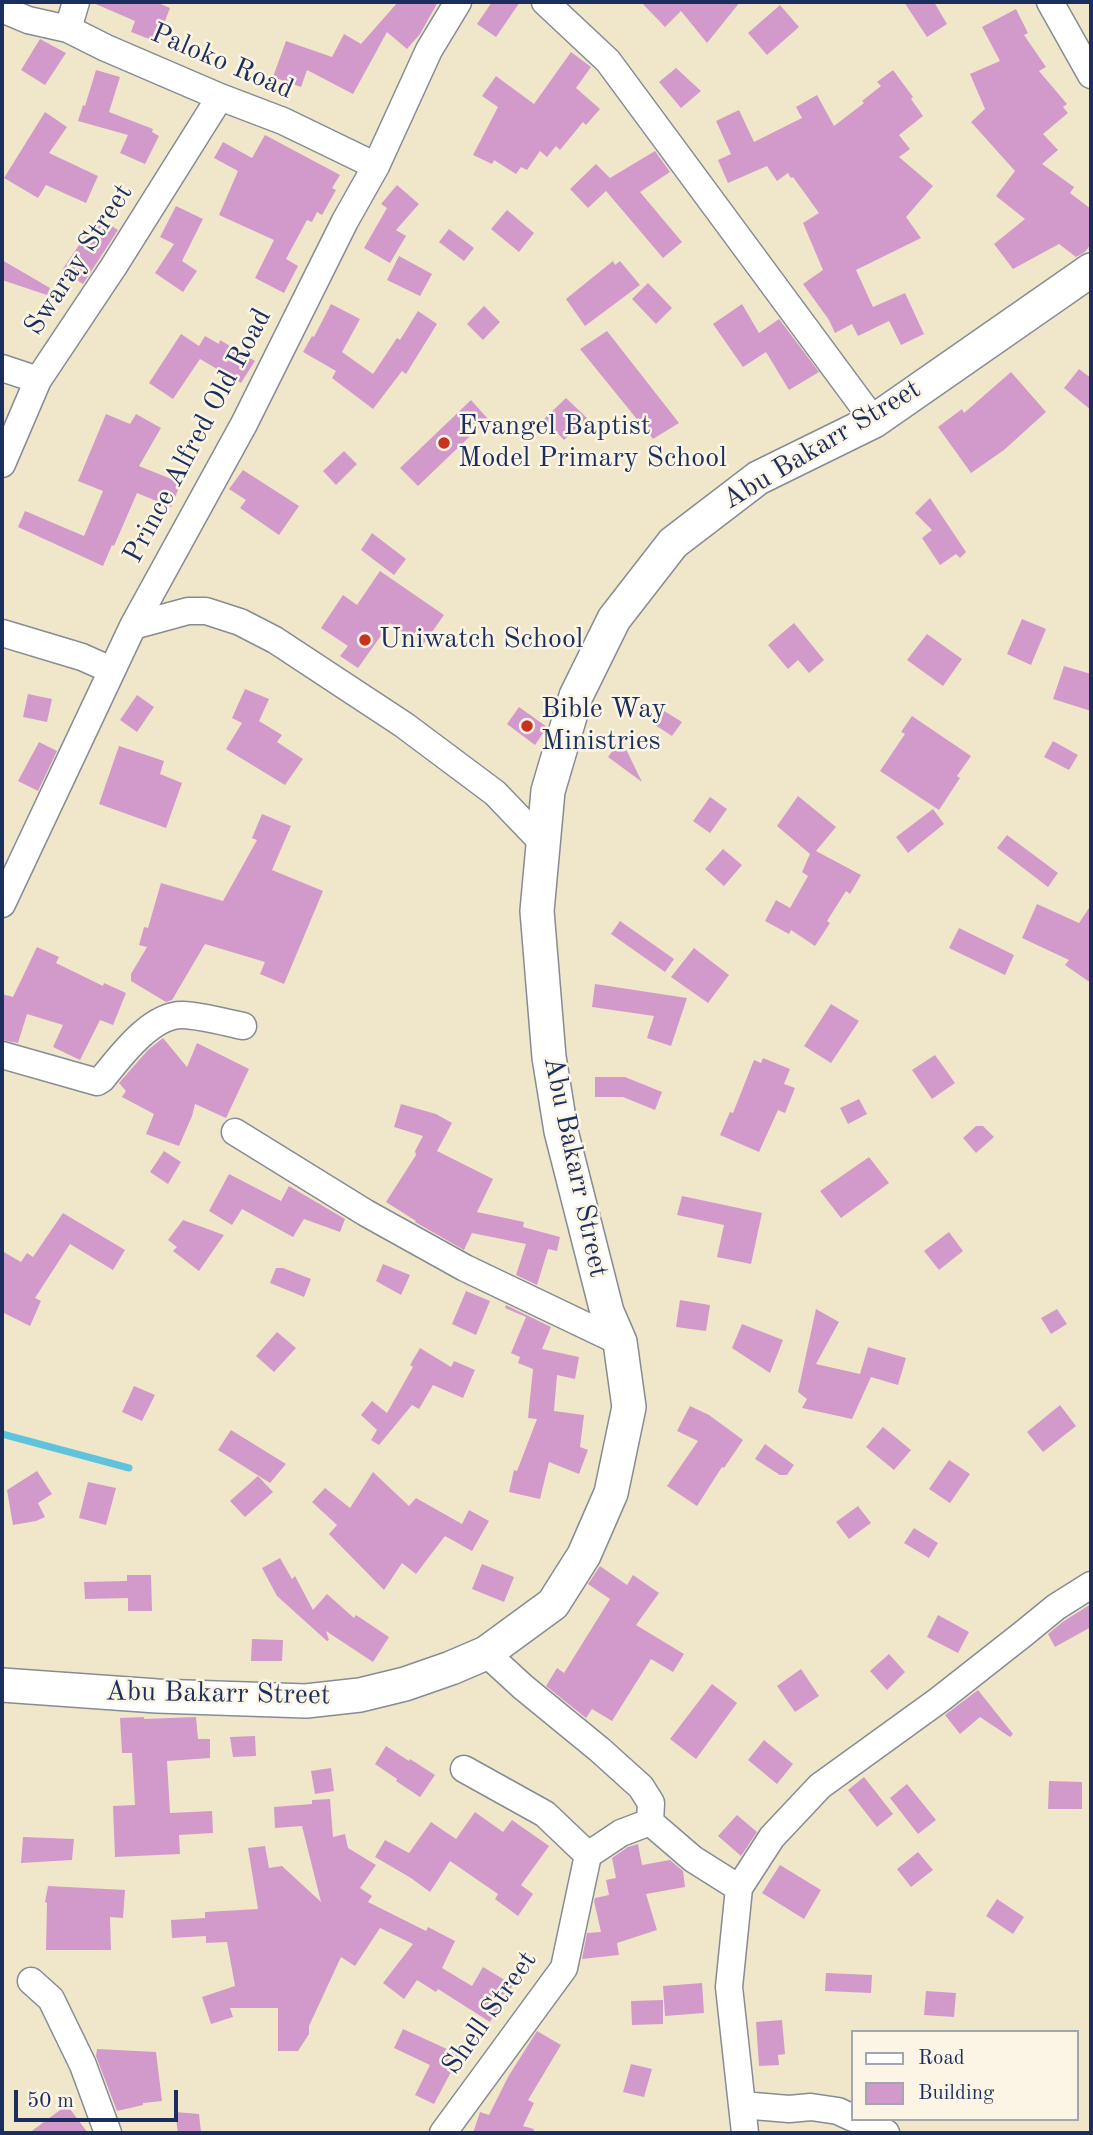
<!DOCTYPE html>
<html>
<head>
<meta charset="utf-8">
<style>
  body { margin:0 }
  #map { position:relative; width:1093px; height:2135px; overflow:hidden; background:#f0e7cb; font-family:"Old Standard TT",serif }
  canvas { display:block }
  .frame { position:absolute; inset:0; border:4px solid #1b2f5e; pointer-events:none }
  .legend { position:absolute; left:851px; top:2030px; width:228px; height:91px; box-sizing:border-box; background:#fcf5e5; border:2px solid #a2a6af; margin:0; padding:9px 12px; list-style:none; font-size:21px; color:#1b2f5e }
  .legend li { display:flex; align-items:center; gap:14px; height:35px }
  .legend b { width:35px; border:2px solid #a2a6af }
  .scale { position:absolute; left:14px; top:2090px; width:164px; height:32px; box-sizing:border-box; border:4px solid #1b2f5e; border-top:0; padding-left:9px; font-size:21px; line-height:24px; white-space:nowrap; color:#1b2f5e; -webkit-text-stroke:5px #fcf5e5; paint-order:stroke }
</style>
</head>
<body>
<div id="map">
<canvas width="1093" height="2135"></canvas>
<div class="frame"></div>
<ul class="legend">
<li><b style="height:9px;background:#fff"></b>Road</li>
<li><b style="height:19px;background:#d29acb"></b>Building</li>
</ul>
<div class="scale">50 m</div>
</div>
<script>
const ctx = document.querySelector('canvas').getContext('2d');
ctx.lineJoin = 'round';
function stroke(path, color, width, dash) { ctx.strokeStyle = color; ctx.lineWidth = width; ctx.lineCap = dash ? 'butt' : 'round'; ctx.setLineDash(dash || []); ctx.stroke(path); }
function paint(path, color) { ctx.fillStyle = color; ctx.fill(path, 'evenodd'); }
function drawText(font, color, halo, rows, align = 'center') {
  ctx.font = font + ' "Old Standard TT",serif'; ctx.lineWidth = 5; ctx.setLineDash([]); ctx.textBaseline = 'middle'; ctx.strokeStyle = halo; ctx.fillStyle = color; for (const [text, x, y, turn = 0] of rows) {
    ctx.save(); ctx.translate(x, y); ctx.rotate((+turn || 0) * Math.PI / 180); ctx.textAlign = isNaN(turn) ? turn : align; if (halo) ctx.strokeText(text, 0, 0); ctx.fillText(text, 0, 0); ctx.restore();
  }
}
stroke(new Path2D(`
  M2,1434l127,34`), '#60c3dd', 7);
paint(new Path2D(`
  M91,2h65l14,6 -13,34 -26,-10 4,-11z
  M398,2h40l-18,32 -13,15 -20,-17 -34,62 -46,-24 -6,17 -28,-10 13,-36 46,16 12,-23 17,10z
  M492,2h28l-24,35 -19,-13z
  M641,2h99l-33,41 -26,-32 -16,16z
  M904,2h30l13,22 -20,13z
  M780,5l19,22 -32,28 -19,-22z
  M1016,9l12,24 -4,2 22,32 -7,4 28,33 -4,3 5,6 -25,21 15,16 -16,14 32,23 -4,6 21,16v35l-6,8 -9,5 -17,-13 -46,25 -19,-25 31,-25 -29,-23 19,-25 -44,-49 14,-13 -15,-35 30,-13 -18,-34z
  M40,39l26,14 -21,32 -24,-15z
  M571,52l20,15 -15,21 24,21 -14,16 -3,-3 -23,28 -4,-4 -9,11 -7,-6 -13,19 -6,-3 -5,7 -22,-14 -2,4 -19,-9 25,-48 -16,-11 14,-20 38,28z
  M676,68l25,23 -20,17 -22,-26z
  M96,70l24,7 -11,35 44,17 -1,3 7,4 -14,28 -25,-11 8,-18 -50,-14 5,-16 2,1z
  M893,70l20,27 -2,2 12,17 -24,19 11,14 -11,8 34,29 -27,31 15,21 -65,32 17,37 32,-14 19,41 -23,11 -12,-24 -31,15 -6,-12 -17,9 -6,-13 -26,-36 20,-14 -20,-47 16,-10 -26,-36 -2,1 -3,-5 -11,8 -10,-15 -39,17 -10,-23 13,-6 -15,-33 23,-11 15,32 48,-24 -6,-11 21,-12 17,31 30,-23 -2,-2 19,-15 -4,-4z
  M45,112l22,15 -18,26 49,23 -12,27 -40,-18 -8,13 -34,-20z
  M265,135l75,40 -8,13 4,2 -14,25 -5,-3 -5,10 -5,-2 -21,39 12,7 -14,27 -29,-15 19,-38 -55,-25 19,-44 -24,-13 9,-16 29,16z
  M655,151l15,21 -30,20 42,50 -19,16 -57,-67 -18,17 -18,-19 26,-25 14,14z
  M397,185l22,19 -23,26 10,6 -16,27 -26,-15 23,-40 -6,-4z
  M176,206l27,13 -21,42 15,10 -14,21 -28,-19 19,-29 -14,-7z
  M507,210l27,23 -15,19 -28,-23z
  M98,217l20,13 -35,54 -21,-14z
  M449,229l25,19 -10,13 -25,-19z
  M399,256l33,18 -12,22 -33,-16z
  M2,260l48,28 -3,7 -45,-15z
  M613,261l2,4 5,-4 20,24 -55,41 -19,-27z
  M648,283l24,25 -16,16 -24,-25z
  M331,304l29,15 -18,33 31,22 24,-36 3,2 18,-29 19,13 -31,50 -4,-3 -29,38 -41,-31 4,-7 -33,-19 9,-16 2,1z
  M742,304l17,29 20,-14 40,53 -30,18 -23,-38 -23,15 -30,-43z
  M484,306l16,16 -17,18 -16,-16z
  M607,331l72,92 -26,16 -73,-90z
  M181,334l18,12 6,-10 14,8 1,-4 35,21 -14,22 -41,-24 -27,40 -24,-16z
  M1079,369l12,9v32l-27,-22z
  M1011,372l35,40 -42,38 -33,23 -33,-46 24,-18 2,4z
  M566,398l21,20 -23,22 -20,-21z
  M471,400l17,19 -70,67 -18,-18z
  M106,414l24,10 6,-10 25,14 -22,38 42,17 -10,24 -34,-14 -23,53 -2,-1 -9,21 -85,-39 7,-16 59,25 19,-45 -25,-10z
  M344,451l13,13 -21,21 -13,-14z
  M243,470l56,36 -20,29 -39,-27 6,-8 -17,-11z
  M930,498l36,54 -6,6 -4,-4 -16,11 -18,-27 10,-8 -17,-17z
  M372,533l34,26 -12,16 -33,-25z
  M380,571l64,44 -22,31 -32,-23 -32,45 -18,-12 8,-10 -27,-18 22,-33 14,10z
  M1022,619l24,10 -15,36 -24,-11z
  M794,623l30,37 -15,13 -11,-13 -10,9 -20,-24z
  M927,634l35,25 -19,27 -36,-26z
  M1064,666l27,8v37l-38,-12z
  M245,689l24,10 -10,22 23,14 -5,7 26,17 -18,26 -59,-36 16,-26 -10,-5z
  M28,694l24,5 -5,23 -24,-5z
  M137,695l17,12 -17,25 -17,-12z
  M519,707l28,20 -12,18 -28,-21z
  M661,709l21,13 -10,14 -20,-13z
  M912,716l59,40 -14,20 3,2 -21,32 -59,-39 25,-37 -4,-2z
  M621,739l21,43 -34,-25z
  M1053,741l25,14 -9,15 -25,-13z
  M39,742l18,9 -19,40 -20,-10z
  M119,746l45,15 -4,13 22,9 -16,45 -67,-24z
  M798,796l38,31 -20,24 45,24 -11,19 -4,-3 -19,30 3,2 -15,23 -24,-16 -2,4 -24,-13 11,-21 14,8 18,-32 -6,-4 8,-18 -33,-28z
  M710,797l17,12 -17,24 -17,-12z
  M933,809l11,15 -36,29 -12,-16z
  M262,814l29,12 -19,44 51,21 -39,93 -24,-10 5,-12 -60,-18 -33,56 -6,2 -35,-21v-7l16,-27 -8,-2 5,-18 4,1 13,-45 62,18 34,-61 -5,-2z
  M1007,835l51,38 -10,14 -51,-39z
  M723,849l19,16 -18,21 -19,-17z
  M1037,904l42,19 12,-18v78l-26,-18 4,-5 -47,-22z
  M620,921l54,38 -9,13 -54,-38z
  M959,928l55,27 -9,20 -56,-27z
  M37,947l22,10 -3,6 47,23 1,-3 22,10 -13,32 -13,-5 -20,40 -27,-13 10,-22 -36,-11 -9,29 -16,-3v-46l11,3z
  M694,948l35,27 -21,28 -37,-26z
  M595,984l92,14 -16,48 -24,-8 7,-22 -62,-9z
  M831,1004l28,17 -28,42 -27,-17z
  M163,1038l24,29 10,-24 52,26 -23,49 -31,-14 -3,12 -13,30 -33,-12 8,-20 -32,-17 4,-6 -7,-8 29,-33z
  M935,1055l20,28 -23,16 -20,-29z
  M763,1058l27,11 -6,15 11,4 -10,25 -7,-3 -19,42 -39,-17 10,-23 3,1 21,-53 7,3z
  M595,1077h30l37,15 -7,18 -32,-13h-28z
  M859,1099l8,15 -19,10 -8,-16z
  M401,1104l35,10 16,9 -15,28 56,28 -16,33 47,10 -1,5 37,10 -3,14 -9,-2 -11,36 -21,-10 10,-31 -54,-11 -8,17 -49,-28 1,-1 -30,-19 30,-47 -1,-4 8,-15 -29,-9z
  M976,1126h7l11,11 -18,16 -13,-15z
  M164,1151l17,11 -13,22 -18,-12z
  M869,1157l20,26 -48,35 -21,-27z
  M229,1174l52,27 8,-15 56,33 -5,13 -36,-13 -11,18 -51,-28 -10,16 -23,-14z
  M682,1196l80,17 -11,51 -34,-7 7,-32 -47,-10z
  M63,1213l62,37 -12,20 -43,-26 -35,54 6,3 -11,25 -28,-14v-61l19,11 6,-9 6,4z
  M183,1220l41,15 -25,36 -26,-20 4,-4 -9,-7z
  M949,1232l14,19 -24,19 -15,-19z
  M383,1264l27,11 -9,20 -25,-14z
  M276,1268h7l28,11 -7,18 -34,-14z
  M466,1291l24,10 -14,34 -24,-11z
  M680,1300l30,5 -4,26 -30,-4z
  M506,1305l45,22 -9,22 37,8 -4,22 -18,-4 -3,36 30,4 -4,32 8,3 -9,24 -30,-12 -9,37 -31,-7 5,-22 3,1 20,-52 -9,-1 5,-49 -15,-6 2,-6 -9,-4 15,-36 -21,-9z
  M816,1309l23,13 -23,42 44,10 8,-27 38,11 -8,27 -27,-8 -19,42 -50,-11 5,-9 -9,-7z
  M1057,1309l10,15 -16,10 -10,-16z
  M742,1324l41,16 -13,33 -38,-25z
  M277,1332l19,16 -22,24 -18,-16z
  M420,1348l31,19 3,-6 21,9 -12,28 -30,-13 -14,24 -7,-4 -33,40 -8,-5 6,-10 -16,-15 11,-14 15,12 26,-46 -3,-2z
  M134,1386l21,9 -13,26 -20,-9z
  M1060,1405l16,21 -33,26 -16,-20z
  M690,1406l19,9 34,25 -19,28 -2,-1 -25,39 -30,-20 31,-45 -21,-10z
  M883,1427l28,23 -17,20 -28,-23z
  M231,1430l55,34 -16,19 -52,-33z
  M765,1444l29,21 -7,10h-7l-25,-16z
  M949,1460l21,14 -20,29 -21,-14z
  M37,1471l15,23 -14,9 7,14 -9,4 -23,4 -6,-35z
  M373,1472l36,34 7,-8 46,26 7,-14 20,11 -17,30 -27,-15 -29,38 -14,-11 -18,27 -55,-56 8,-9 -25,-23 13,-14 25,20z
  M258,1476l15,16 -28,25 -15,-16z
  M88,1482l28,6 -10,37 -27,-7z
  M858,1506l13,17 -22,16 -13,-17z
  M914,1528l24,15 -9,15 -25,-15z
  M280,1558l12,21 3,-3 18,34 14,-16 27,24 2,-3 33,22 -16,25 -47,-31 3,9 -2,1 -50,-45 -15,-28z
  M482,1564l32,13 -10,25 -32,-13z
  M600,1566l27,19 6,-10 26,18 -23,32 48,29 -11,18 -22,-13 -39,62 -20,-12 -6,9 -40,-32 11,-18 7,5 46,-74 -22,-15z
  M127,1575h24l1,36h-24v-13l-43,1 -1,-17 43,-1z
  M1091,1604v23l-36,20 -7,-13 16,-13z
  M938,1615l31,17 -11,21 -31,-16z
  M252,1639l31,1 -1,21h-31z
  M889,1654l16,18 -18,18 -17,-19z
  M801,1669l18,27 -24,16 -18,-26z
  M712,1684l25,19 -41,56 -26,-20z
  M978,1690l35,44 -3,3 -30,-20 -20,17 -15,-19z
  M144,1717v2l52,-2 2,22h12v19l-43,3 3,52 42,-2 1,22 -34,2 1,19 -65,3 -2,-51 22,-1 -3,-52h-10l-2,-35z
  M255,1736l1,20 -23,1 -3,-20z
  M764,1740l29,24 -16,20 -29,-24z
  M386,1746l23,15 1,-2 25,16 -15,22 -24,-16 1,-2 -22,-15z
  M331,1768l3,23 -19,3 -4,-23z
  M864,1777l29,37 -16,13 -29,-37z
  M1049,1781l33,1v27h-34z
  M907,1784l29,36 -18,14 -28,-36z
  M330,1799l3,38 12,-3 3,14 28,17 -16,23 12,8 -4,6 58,29 2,-4 27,14 -13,27 30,18 11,-19 30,18 -23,37 -52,-33 -2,3 -19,-12 -13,19 -21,-16 30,-39 -33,-16 -25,38 -14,-9 -32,69v8l-11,17h-20v-43h-48l3,9 -22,7 -9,-27 33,-11 -8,-44 -21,1v-7l-34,2 -1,-18 34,-2v-6l53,-3 -10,-61 17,-2 4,22 13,-2 39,36 -19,-76 -27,2 -1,-21 38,-3v-4z
  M475,1812l28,20 9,-12 37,26 -28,39 12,9 -15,22 -23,-17 3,-5 -48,-33 -20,31 -19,-14 -36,-21 10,-17 24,13 22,-31 25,17z
  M737,1815l20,17 -16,24 -23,-20z
  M23,1837l51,2 -2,21 -51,3z
  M638,1844l4,21 28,-5 13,11 2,16 -39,7 11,36 -40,13 2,12 -37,4 5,-26 14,-1 -7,-31 1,-3 14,-3 -3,-15 10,-2 -4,-20 16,-11z
  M918,1852l15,18 -22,17 -14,-18z
  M780,1865l41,25 -17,29 -42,-26z
  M48,1886l77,4 -2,28 -13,-1 1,33h-65l1,-47 -2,-1z
  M997,1899l27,18 -11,17 -27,-18z
  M826,1973l46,2 -1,18 -46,-2z
  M702,1983l2,30 -39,3 -2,-30z
  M926,1991l30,2 -2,24 -30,-2z
  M663,2000v24l-31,1 -1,-24z
  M782,2020l3,34 -7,1 1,10 -20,1 -3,-44z
  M403,2029l57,26 -26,49 -19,-9 15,-30 -36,-17z
  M537,2031l24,14 -33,55 6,3 -11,23 11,3 -1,4h-60l7,-21 9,3 19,-38z
  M97,2049l59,3 6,49 -19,2v2l-26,6 -21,-55z
  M631,2064l21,5 -8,28 -21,-5z
  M67,2105l21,28h-59z
  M175,2112l24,2 2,18 -23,1z`), '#d29acb');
const minor = new Path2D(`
  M545,2l63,59 266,360
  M1050,2l41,73
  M2,9l26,11 40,9 38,19 114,49 63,24 93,45
  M68,29l8,-27
  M2,368l36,12
  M2,464l36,-84 76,-114 106,-169
  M133,626l55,-15h18l34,11 35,18 129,85 91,68 48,50
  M2,633l80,24 29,13
  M2,904l131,-278 111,-202 101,-203 31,-55 53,-116 29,-48
  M2,1055l95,27 5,-3c18,-22 49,-65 81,-64 20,1 41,7 60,11
  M235,1132l131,81 99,55 155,74
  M486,1653l37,34 77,63 41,37 10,16 -1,19
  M464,1769l81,45 43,41
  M31,1981l20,18 32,66 25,68
  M742,2105l47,4 22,-2 27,4 15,7
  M856,2119l30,14
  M443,2133l121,-165 24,-113 33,-22 29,-11 43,37 46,29
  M745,2133l-16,-146 10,-99 33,-51 48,-51 119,-86 84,-66 33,-27 35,-22`);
const tertiary = new Path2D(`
  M2,1685l155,11 149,5 54,-6 45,-11 46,-16 35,-15 67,-49 31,-49 27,-62 18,-86 -9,-65 -13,-30 -46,-181 -12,-74 -12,-146 11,-120 28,-95 38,-77 59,-76 85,-65 116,-57 217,-151`);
stroke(minor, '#868b94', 29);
stroke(tertiary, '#868b94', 36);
stroke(minor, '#fff', 26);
stroke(tertiary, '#fff', 33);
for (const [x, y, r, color] of [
  [444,443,7,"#c8321e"],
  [365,640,7,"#c8321e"],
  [527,726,7,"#c8321e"]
]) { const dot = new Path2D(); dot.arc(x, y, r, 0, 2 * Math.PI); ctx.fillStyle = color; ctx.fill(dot); stroke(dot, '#fcf5e5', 2.5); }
drawText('28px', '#1b2f5e', '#fcf5e5', [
  ["Paloko Road",222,62,23],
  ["Swaray Street",79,260,-57],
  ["Prince Alfred Old Road",198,436,-62],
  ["Abu Bakarr Street",822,445,-31],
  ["Abu Bakarr Street",575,1167,78],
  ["Abu Bakarr Street",218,1694,1],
  ["Shell Street",490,2013,-55]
]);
drawText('28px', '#1b2f5e', '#fcf5e5', [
  ["Evangel Baptist",458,427],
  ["Model Primary School",458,459],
  ["Uniwatch School",379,640],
  ["Bible Way",541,710],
  ["Ministries",541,742]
], 'left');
</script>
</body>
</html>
